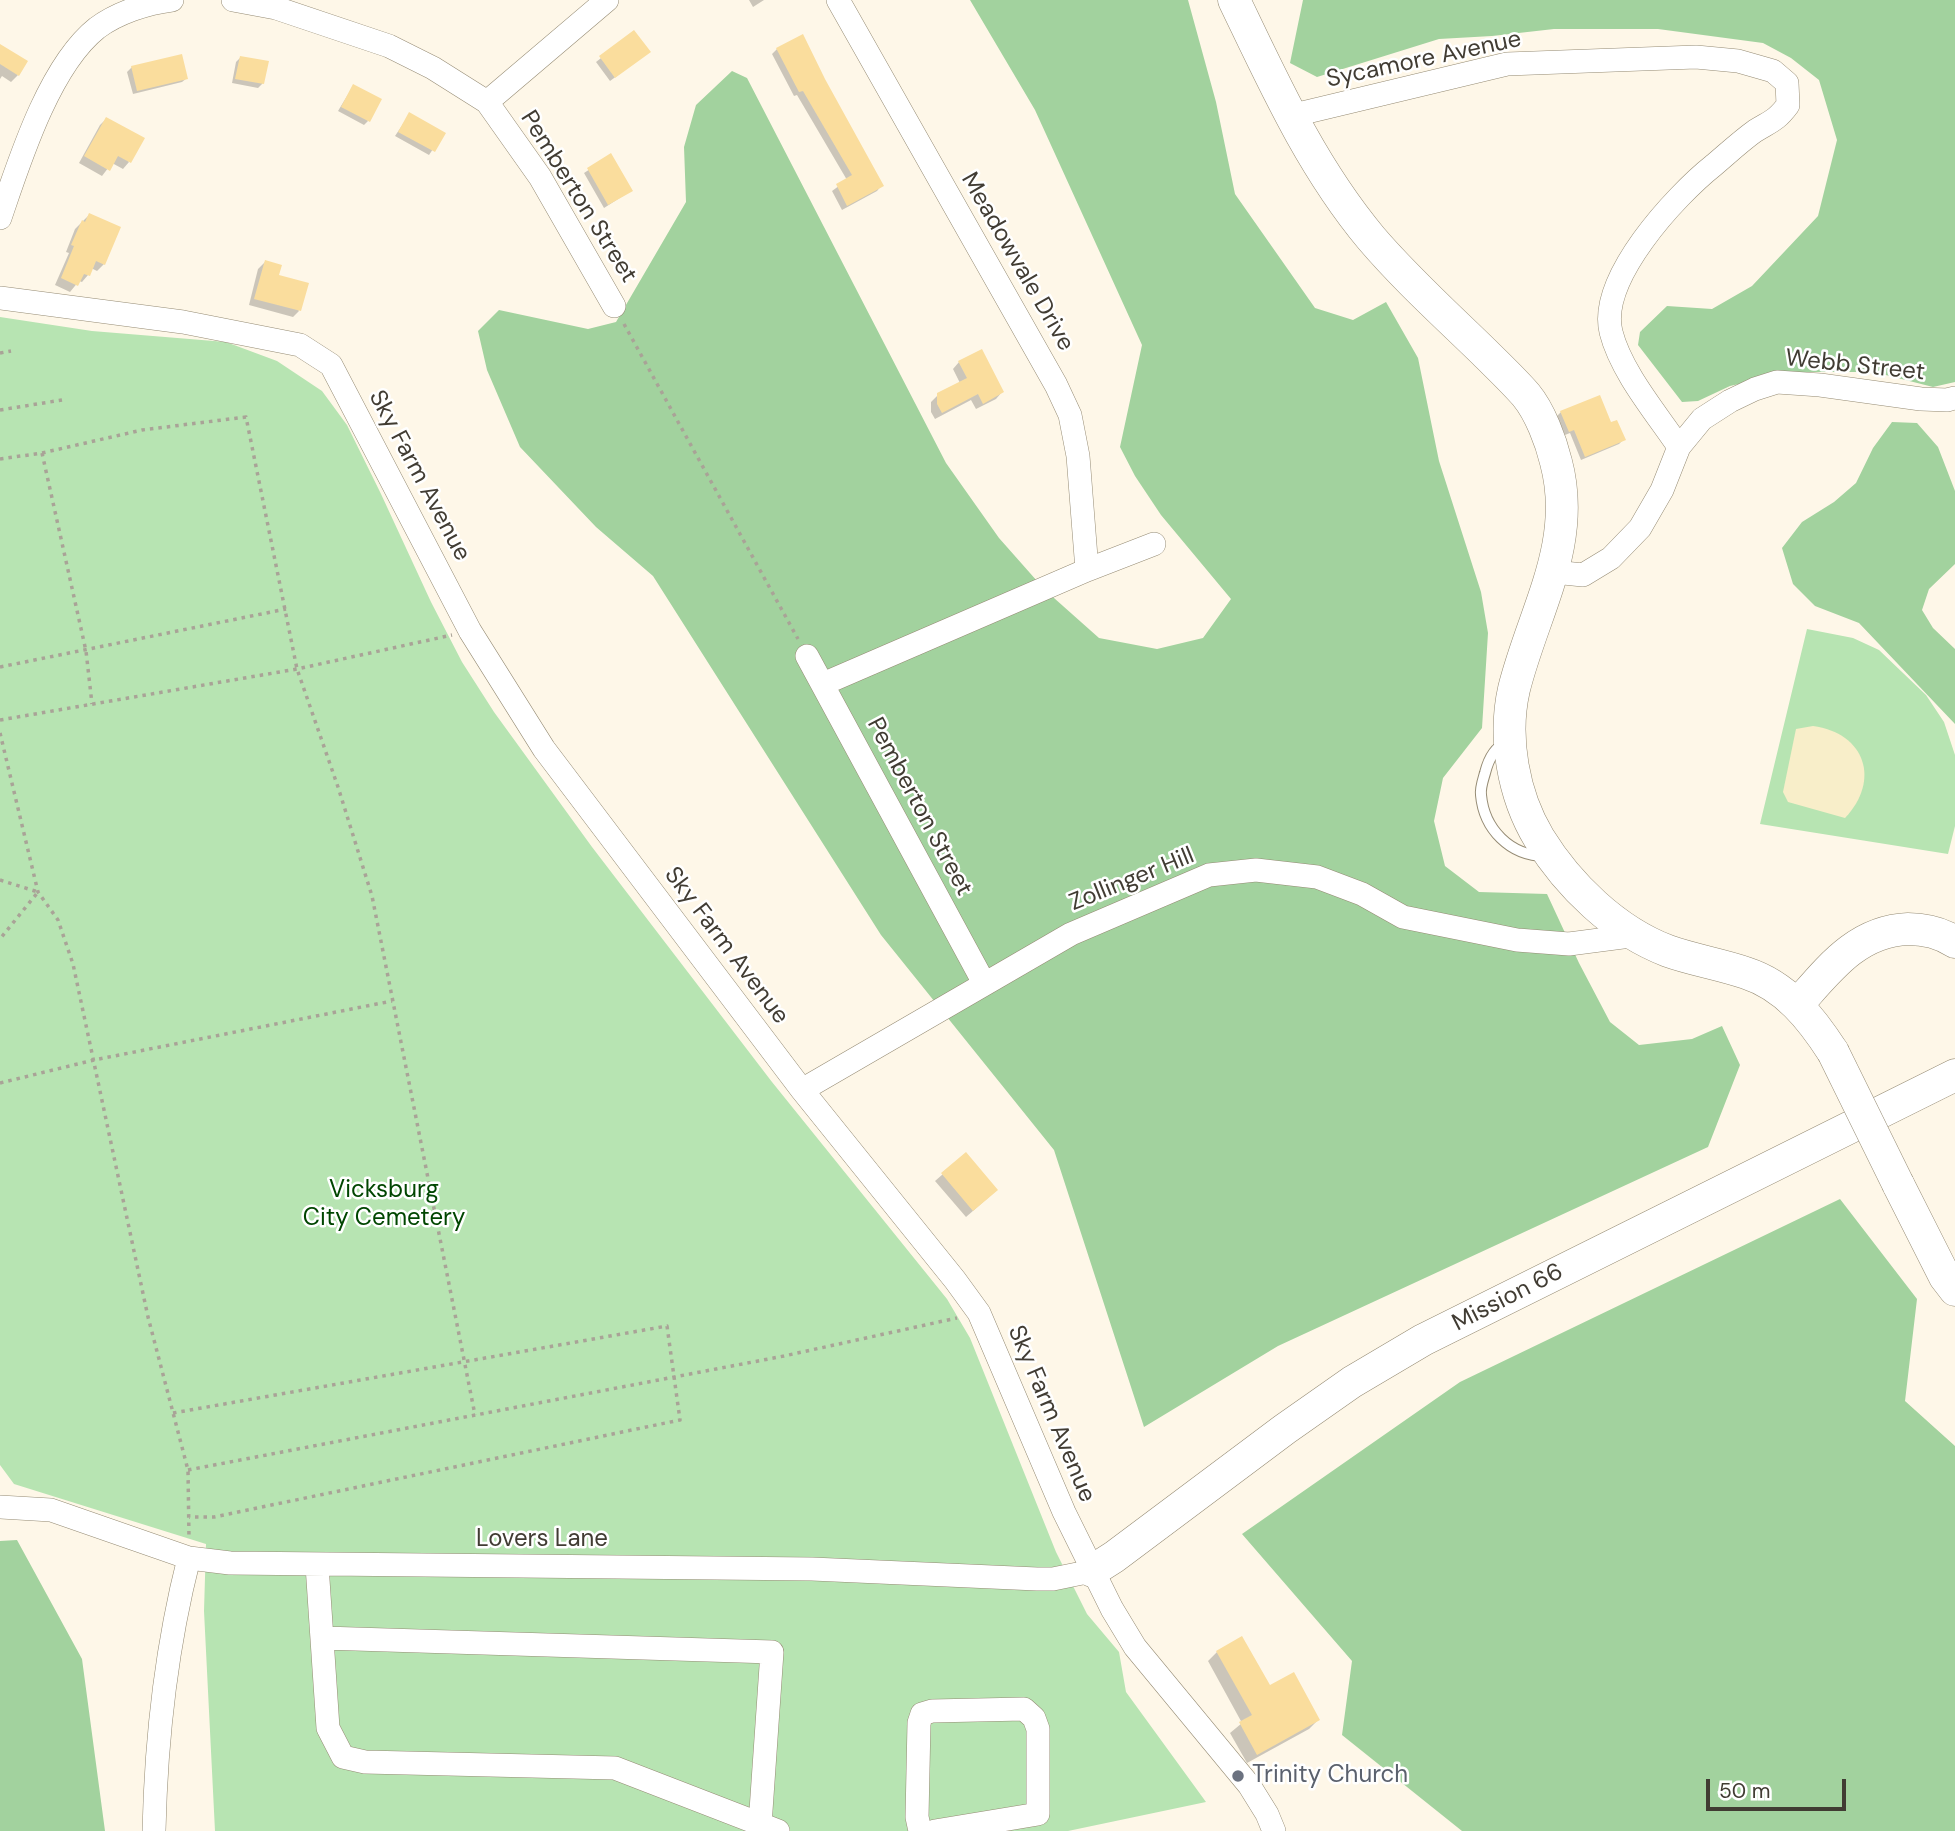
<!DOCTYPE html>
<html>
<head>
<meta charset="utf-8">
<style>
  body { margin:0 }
  #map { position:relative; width:1955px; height:1831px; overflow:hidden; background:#fef7e8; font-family:"DM Sans",sans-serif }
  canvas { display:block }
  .scale { position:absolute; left:1706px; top:1779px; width:140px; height:32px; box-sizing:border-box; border:4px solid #413c33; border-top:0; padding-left:9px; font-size:21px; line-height:24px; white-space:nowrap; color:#413c33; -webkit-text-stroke:5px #fff; paint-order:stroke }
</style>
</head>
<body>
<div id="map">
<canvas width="1955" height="1831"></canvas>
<div class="scale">50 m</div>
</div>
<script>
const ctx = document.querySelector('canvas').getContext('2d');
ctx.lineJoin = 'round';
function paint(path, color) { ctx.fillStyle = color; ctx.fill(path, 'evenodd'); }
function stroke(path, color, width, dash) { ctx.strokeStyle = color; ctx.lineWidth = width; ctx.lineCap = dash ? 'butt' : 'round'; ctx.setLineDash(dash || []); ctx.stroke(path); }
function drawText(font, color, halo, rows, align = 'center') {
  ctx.font = font + ' "DM Sans",sans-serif'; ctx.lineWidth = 5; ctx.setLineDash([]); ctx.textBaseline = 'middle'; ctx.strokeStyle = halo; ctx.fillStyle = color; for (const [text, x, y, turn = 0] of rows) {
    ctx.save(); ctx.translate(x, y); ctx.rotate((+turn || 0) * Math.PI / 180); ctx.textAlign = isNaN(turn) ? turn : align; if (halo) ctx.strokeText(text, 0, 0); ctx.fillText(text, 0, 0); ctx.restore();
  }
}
paint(new Path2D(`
  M0,317l92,14 134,11 51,19 45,30 25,34 34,69 50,108 31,60 32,50 98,135 180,235 175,217 23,39 86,214 31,62 32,38 7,40 80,110 -138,29h-853l-11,-220 2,-67 -192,-60 -14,-19z
  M1807,629l46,9 26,12 47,45 18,27 11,33v71l-7,28 -188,-30z`), '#b7e4b2');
paint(new Path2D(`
  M970,0h218l28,102 19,92 80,114 38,12 33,-18 32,56 21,103 42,131 7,41 -6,95 -39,50 -9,43 11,45 34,26 68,2 32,69 31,59 29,23 53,-6 30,-13 18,39 -32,82 -430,199 -134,81 -90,-277 -173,-215 -228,-359 -57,-49 -76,-80 -33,-77 -9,-39 21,-21 89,19 28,-7 70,-120 -2,-55 12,-42 36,-34 15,7 199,385 53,75 46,52 54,48 58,11 46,-11 28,-39 -70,-84 -26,-39 -15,-29 22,-102 -107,-235z
  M1303,0h652v382l-22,5 -59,-15h-82l-62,14 -32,15 -16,1 -44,-57 2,-13 27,-26 45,3 40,-23 66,-70 19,-76 -18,-60 -28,-22 -28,-15 -105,-14h-104l-62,7 -53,3 -122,38 -27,-14z
  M1892,422l25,1 21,24 17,44v73l-26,25 -7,21 11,18 22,21v75l-96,-101 -44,-17 -22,-22 -11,-36 20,-26 32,-20 22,-19 17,-35z
  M1840,1199l77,100 -12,102 50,45v385h-493l-120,-96 10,-74 -110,-127 218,-152z
  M17,1540l65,119 23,172h-105v-290z`), '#a2d29e');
paint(new Path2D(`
  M1813,726c52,7 68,54 32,92l-57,-16 -5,-10 13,-63z`), '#f8eec9');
paint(new Path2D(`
  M749,0h15l-11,7z
  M634,32l10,24 -34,25 -14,-19z
  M0,46l18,29 -7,7 -9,-6 -2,3z
  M777,49l46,31 59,105 -5,6 -35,19 -10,-19 15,-11 -50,-85 -3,1 -22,-42z
  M240,58l23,25 -5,5 -26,-5 4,-21z
  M132,67l55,11 -5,4 -49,12 -6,-22z
  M353,86l15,35 -4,4 -26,-14z
  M409,115l34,19 -14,21 -34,-19z
  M106,119l23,43 -6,7 -11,-6 -10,13 -23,-13 21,-38z
  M610,156l16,38 -22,14 -20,-35z
  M89,215l15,49 -7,7 -6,-3 -3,7 -6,7 -3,-1 -9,11 -15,-7 14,-32 -3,-1 9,-23z
  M265,262l34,49 -6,6 -44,-12 9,-36z
  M959,362l43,30 -6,7 -20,10 -5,-9 -36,19 -4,-7v-10l7,-7 22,-12 -7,-14z
  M1561,412l49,13 14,14 -5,5 -38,16 -11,-27 -5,2 -8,-19z
  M966,1154l23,43 -23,20 -31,-36z
  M1217,1652l52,36 49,32 -9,9 -62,34 -17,-30 12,-10 -34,-62z`), '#0003');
paint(new Path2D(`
  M634,30l17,22 -36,26 -16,-22z
  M803,34l22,45 59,107 -37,20 -11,-22 16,-9 -49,-84 -4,1 -23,-44z
  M0,44l28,17 -9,15 -19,-12z
  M182,54l6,25 -51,12 -6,-25z
  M240,56l29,5 -5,23 -29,-5z
  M353,84l29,15 -12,23 -29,-15z
  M409,112l37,21 -11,19 -37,-20z
  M106,117l39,21 -14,25 -13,-7 -8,15 -26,-15z
  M611,153l22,38 -25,14 -21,-37z
  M89,213l32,14 -16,38 -9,-4 -6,15 -6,-2 -6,12 -17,-8 13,-32 -3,-1 11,-25 3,2z
  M265,260l17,5 -3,10 30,8 -8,28 -47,-12z
  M982,349l22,43 -21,12 -5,-10 -36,19 -5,-9v-11l30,-15 -9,-17z
  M1600,395l11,27 6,-2 9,20 -41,17 -11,-27 -5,2 -9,-21z
  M966,1152l32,38 -25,21 -32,-38z
  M1242,1636l28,49 24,-13 26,48 -63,35 -18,-33 13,-7 -36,-64z`), '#fadd9d');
const lane = new Path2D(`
  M1506,743c-13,5 -18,18 -21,30 -2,7 -5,15 -4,22 3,34 29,61 64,61`);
const street = new Path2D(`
  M233,0l43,8 113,38 44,22 54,34 53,75 74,129
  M838,0l218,385 14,30 8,41 9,114
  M487,102l120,-102
  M1290,116l217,-52 189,-7 42,4 35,10 14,12 1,22c-12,16 -17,16 -33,26 -14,10 -28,23 -41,34 -39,31 -116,114 -103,167 10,40 46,82 68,115
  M0,218c19,-56 49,-152 97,-190 20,-15 50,-25 75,-28
  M0,298l183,24 117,23 31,20 139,266 74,118 258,341 153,190 24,33 85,199 48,97 23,38 114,138 18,29 7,17
  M1554,572l29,3 28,-17 29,-30 22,-38 17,-43 23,-28 28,-18 25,-12 22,-7 43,3 101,14 26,1 8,-2
  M807,656l177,327
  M823,684l264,-114 67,-26
  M802,1090l269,-156 138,-59 47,-5 61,7 45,17 41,23 114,23 52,4 69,-9
  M0,1507l51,3 138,48 41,5 582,6 225,10h16l39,-8
  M317,1565l11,163 15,29 22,5 250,6 163,63
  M323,1638l449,14 -12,173
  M154,1831c2,-89 13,-187 35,-273
  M920,1831l-3,-14 2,-94 3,-9 10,-3 92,-2 10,9 4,11v85l-103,17`);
const secondary = new Path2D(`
  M1234,0c40,83 77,166 137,238 34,40 75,77 113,114 14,14 29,28 42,43 14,17 25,46 30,67 22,82 -23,150 -42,227 -11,48 -1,106 25,149 29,47 76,93 129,113 25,9 52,13 78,22 40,13 65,45 87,79
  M1798,1004c31,-35 59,-73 110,-75 16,0 33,4 47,13
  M1898,1184l47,93 10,13
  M1092,1571l22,-14 171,-128 67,-47 71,-42 532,-265`);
stroke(lane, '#958b74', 12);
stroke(street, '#958b74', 24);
stroke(secondary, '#958b74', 33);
stroke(new Path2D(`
  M624,324l174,315
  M0,353l11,-2
  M0,410l62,-10
  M42,453l44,198 6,53
  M0,459l42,-6 100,-23 104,-13 51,252 41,118 34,109 103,519
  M0,667l286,-58
  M0,720l297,-51 155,-34
  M0,733l38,159 20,28 15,44 75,353 40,153 1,68
  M0,880l38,12 -38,47
  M0,1083l94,-23 298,-59
  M173,1413l494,-87 13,94 -466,97h-25
  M188,1470l596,-114 173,-38`), '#a9a397', 3.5, [3.5, 5]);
stroke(lane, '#fff', 10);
stroke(street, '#fff', 23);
stroke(secondary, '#fff', 32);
const secondaryBridge = new Path2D(`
  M1833,1052l65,132`);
stroke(secondaryBridge, '#958b74', 33, []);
stroke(secondaryBridge, '#fff', 32);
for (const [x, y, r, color] of [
  [1238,1776,7,"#6b7280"]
]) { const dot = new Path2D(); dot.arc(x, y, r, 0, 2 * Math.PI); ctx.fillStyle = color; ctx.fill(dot); stroke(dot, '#fff', 2.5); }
drawText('24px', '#413c33', '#fff', [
  ["Sycamore Avenue",1424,60,-12],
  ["Pemberton Street",578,197,58],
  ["Meadowvale Drive",1017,262,60],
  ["Webb Street",1855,366,6],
  ["Sky Farm Avenue",419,476,62],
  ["Pemberton Street",919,807,62],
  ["Zollinger Hill",1132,880,-22],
  ["Sky Farm Avenue",726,946,53],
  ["Mission 66",1508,1298,-27],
  ["Sky Farm Avenue",1051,1414,67],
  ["Lovers Lane",542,1540]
]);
drawText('24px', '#004600', '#fff', [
  ["Vicksburg",384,1191],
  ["City Cemetery",384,1219]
]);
drawText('24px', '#5b616d', '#fff', [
  ["Trinity Church",1252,1776]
], 'left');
</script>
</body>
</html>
